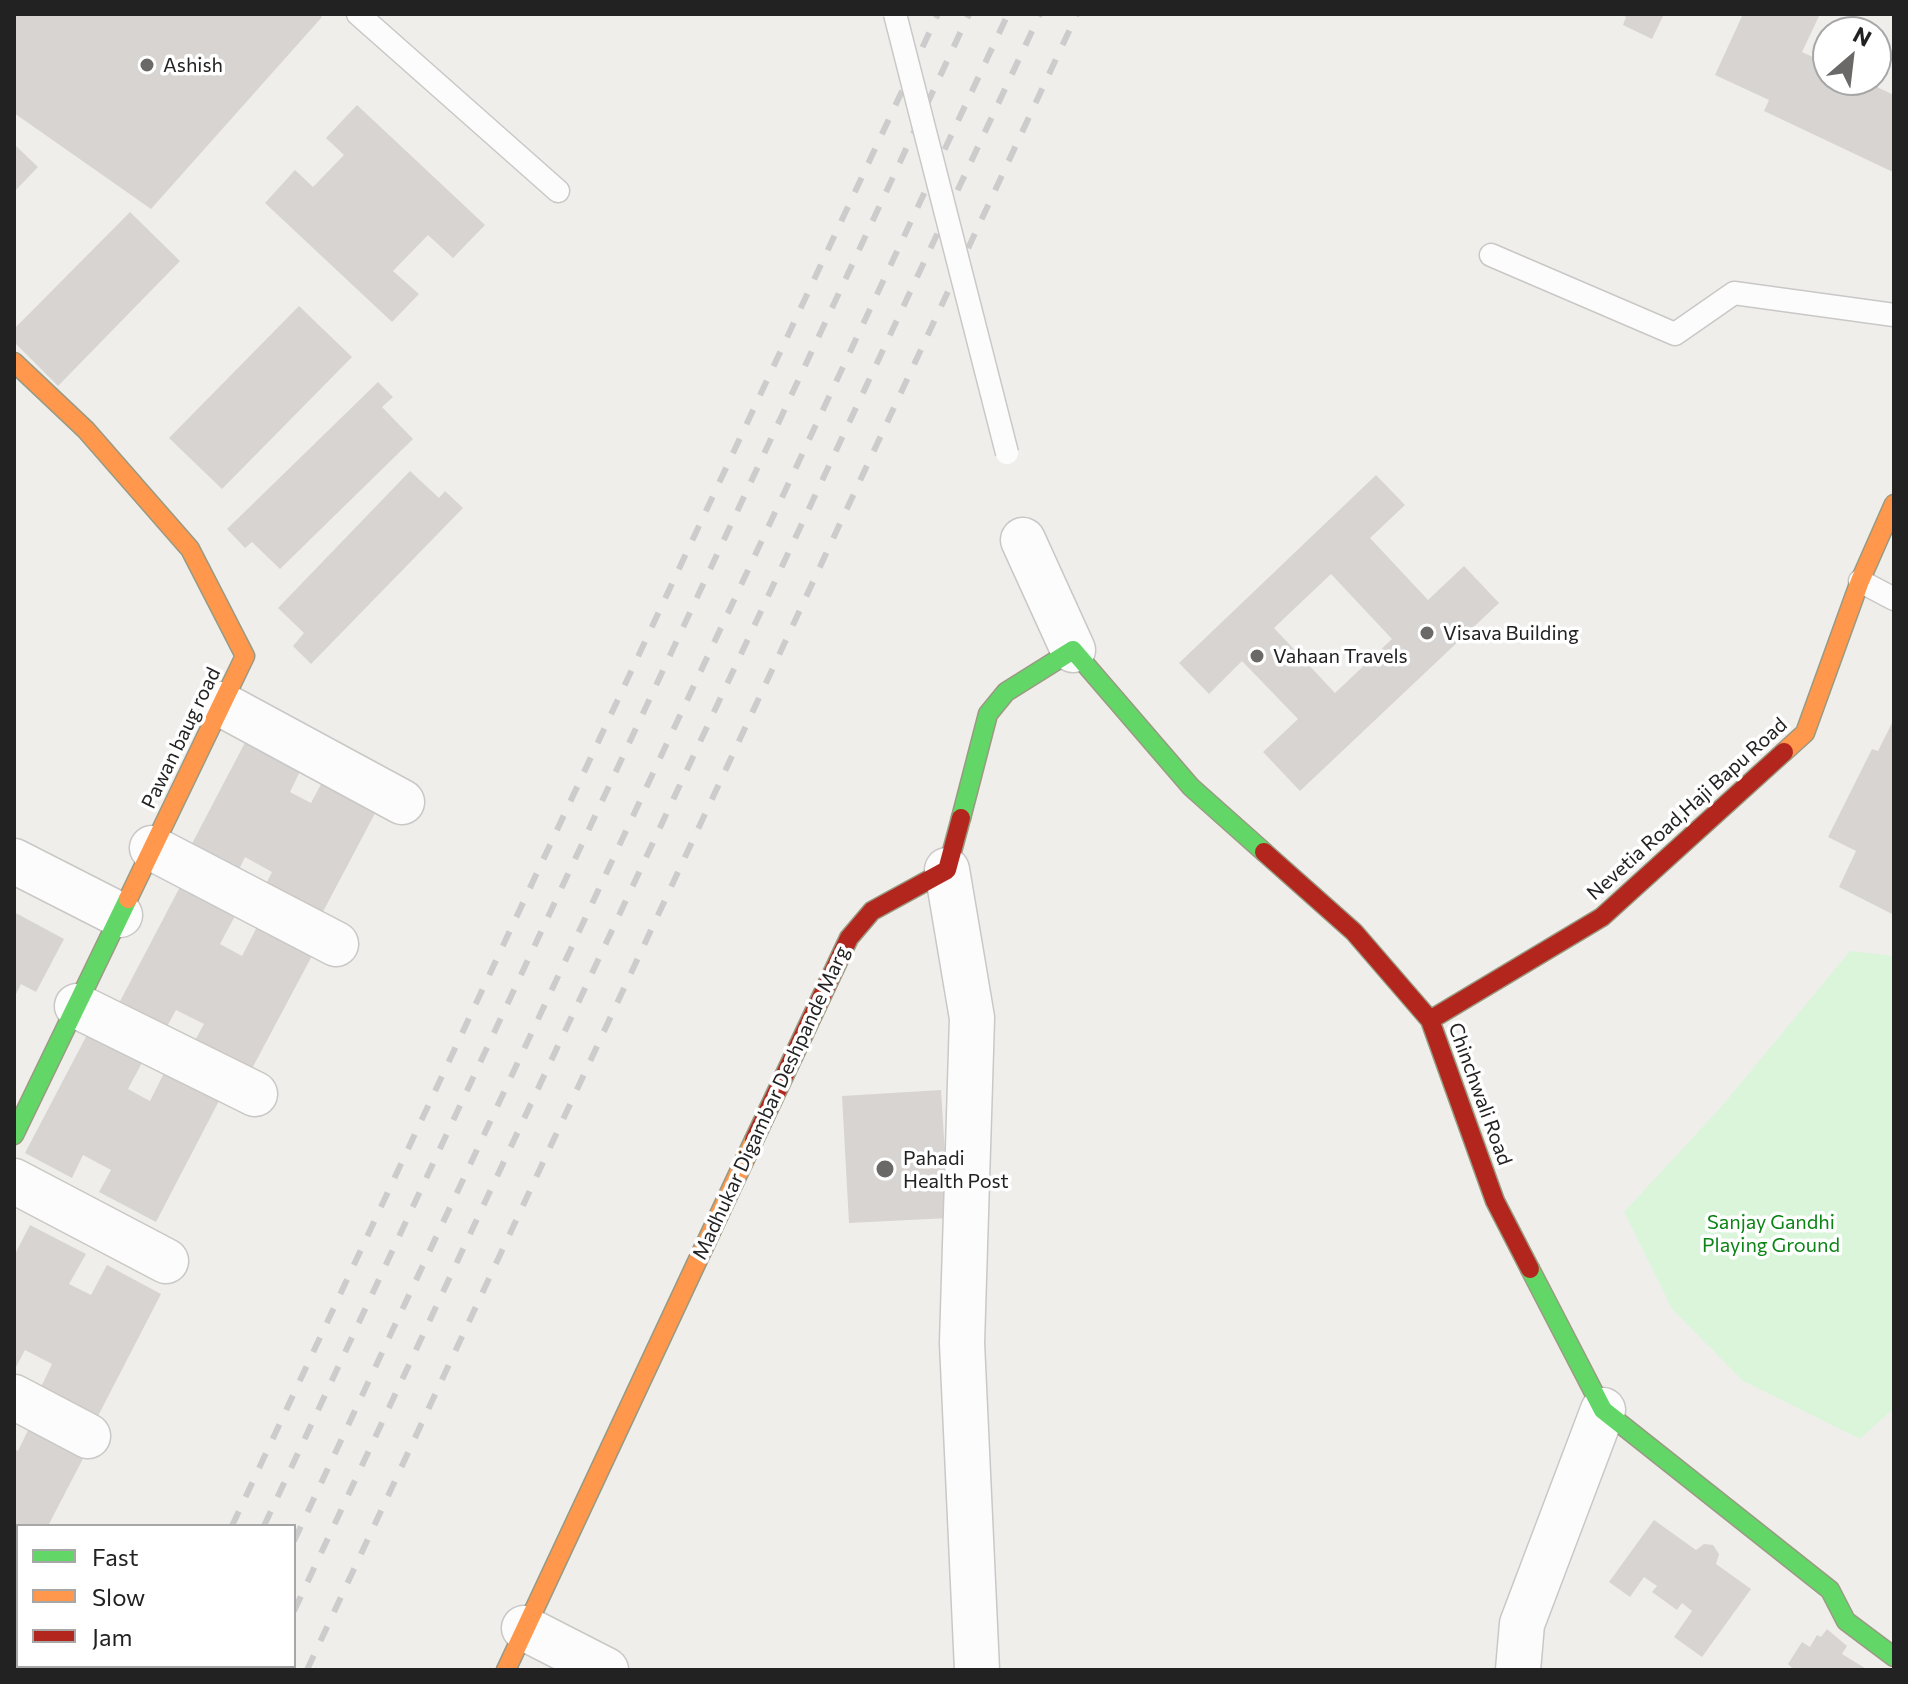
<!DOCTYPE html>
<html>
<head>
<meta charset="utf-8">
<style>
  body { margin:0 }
  #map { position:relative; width:1908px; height:1684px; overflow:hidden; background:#f0eeeb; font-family:Commissioner,sans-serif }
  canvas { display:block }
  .frame { position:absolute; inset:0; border:16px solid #222; pointer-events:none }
  .legend { position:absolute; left:16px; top:1524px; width:280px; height:144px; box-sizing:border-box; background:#fff; border:2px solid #a7a7a7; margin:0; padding:10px 14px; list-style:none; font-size:24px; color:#222 }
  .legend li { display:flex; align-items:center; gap:16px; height:40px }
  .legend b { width:40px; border:2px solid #a7a7a7 }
  .north { position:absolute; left:1812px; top:16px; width:80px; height:80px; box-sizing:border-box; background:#fff; border:2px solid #a7a7a7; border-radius:50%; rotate:28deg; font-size:22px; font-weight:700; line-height:32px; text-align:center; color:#222 }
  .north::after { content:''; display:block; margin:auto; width:28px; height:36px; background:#6a6968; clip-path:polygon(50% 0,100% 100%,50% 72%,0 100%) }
</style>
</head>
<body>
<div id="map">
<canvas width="1908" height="1684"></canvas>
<div class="frame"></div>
<ul class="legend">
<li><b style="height:10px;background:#63d668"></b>Fast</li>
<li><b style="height:10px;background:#ff974d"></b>Slow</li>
<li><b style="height:10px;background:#b3261e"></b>Jam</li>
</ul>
<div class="north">N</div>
</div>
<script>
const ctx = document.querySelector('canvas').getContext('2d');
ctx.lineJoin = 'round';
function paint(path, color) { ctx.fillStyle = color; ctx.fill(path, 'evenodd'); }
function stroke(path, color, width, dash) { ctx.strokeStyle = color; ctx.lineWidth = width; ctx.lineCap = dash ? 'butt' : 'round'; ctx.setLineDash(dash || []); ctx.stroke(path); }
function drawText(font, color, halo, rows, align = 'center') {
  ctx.font = font + ' Commissioner,sans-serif'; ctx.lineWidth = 7; ctx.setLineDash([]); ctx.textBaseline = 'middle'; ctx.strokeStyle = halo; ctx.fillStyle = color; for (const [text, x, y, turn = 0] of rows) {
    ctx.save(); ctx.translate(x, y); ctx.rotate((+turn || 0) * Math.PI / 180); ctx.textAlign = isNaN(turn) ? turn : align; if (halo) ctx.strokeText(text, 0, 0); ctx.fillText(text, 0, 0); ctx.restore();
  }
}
paint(new Path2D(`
  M1850,951l44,5v452l-34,31 -117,-58 -71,-72 -48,-97 97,-105z`), '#daf5da');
paint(new Path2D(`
  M14,14h305l3,3 -171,192 -137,-96z
  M1620,14h44l-12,25 -29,-14 3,-8z
  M1743,14h77l-18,38 26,12v16h34l32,15 -1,77 -129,-61 5,-11 -54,-25z
  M357,105l128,120 -32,33 -25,-23 -35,36 26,23 -27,28 -127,-119 30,-33 18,17 31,-32 -18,-17z
  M14,144l24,23 -24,25z
  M130,212l50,49 -122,125 -44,-44v-13z
  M299,306l53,51 -130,132 -53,-51z
  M378,382l15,15 -11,10 31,32 -133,130 -28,-27 -7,6 -18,-19z
  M410,471l29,27 6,-7 18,17 -152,156 -18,-18 11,-13 -26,-25z
  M1376,475l29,30 -35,33 58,62 36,-34 35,37 -199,188 -37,-39 35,-33 -56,-58 -33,33 -30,-31zM1331,574l61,65 -57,54 -61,-65z
  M1894,719v196l-55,-28 17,-36 -28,-14 44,-88 6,2z
  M250,733l55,28 -15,31 21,11 16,-30 54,29 -64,121 -56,-29 11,-22 -27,-15 -11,23 -48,-25z
  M181,885l55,29 -16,30 22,12 16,-31 55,29 -65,122 -56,-30 12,-22 -28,-14 -12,22 -47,-25z
  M14,912l50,27 -28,53 -15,-8 -7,14z
  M89,1031l55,28 -16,30 22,12 15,-30 55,28 -64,123 -57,-30 12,-22 -28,-15 -11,23 -47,-25z
  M941,1090l8,128 -100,5 -7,-127z
  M30,1225l56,29 -17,30 22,11 16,-30 54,29 -63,122 -57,-29 11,-23 -27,-14 -11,21v-115z
  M33,1420l55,29 -40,77h-30v42l-4,-2v-117l4,2z
  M1654,1520l42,30 8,-6 9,1 6,9 -3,10 35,25 -49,68 -28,-20 18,-26 -10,-8 -5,7 -25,-18 5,-6 -13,-9 -14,20 -21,-15z
  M14,1600l4,2v64h15l-2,4h-17z
  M1827,1629l20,17 -5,8 26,16h-74l-6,-6 14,-22 8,5 7,-12 4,2z`), '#d7d4d2');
const lane = new Path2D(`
  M358,14l200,177
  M1491,255l184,79 59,-41 160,22
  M1860,581l34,18`);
const street = new Path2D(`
  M1023,540l50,110
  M221,704l181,98
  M152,848l184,96
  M14,861l106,54
  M947,870l25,148 -10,325 15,327
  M77,1006l178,88
  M14,1181l152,80
  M14,1397l74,39
  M14,1584l4,2
  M524,1628l82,42
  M1518,1670l4,-46 81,-214`);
const fast = new Path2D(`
  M961,818l27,-104 18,-22 67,-42 118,137 73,65
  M14,1135l114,-236
  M1530,1269l73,141 227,180 16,31 48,36`);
const slow = new Path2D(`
  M14,362l72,68 104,119 55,107 -117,243
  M1784,752l21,-19 55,-152 34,-77
  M506,1670l248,-530`);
const jam = new Path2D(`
  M1264,852l90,80 76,88 65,181 35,68
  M1430,1020l172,-103 182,-165
  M754,1140l95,-202 23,-27 75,-41 14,-52`);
stroke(lane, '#c9c8c7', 25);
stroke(street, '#c9c8c7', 47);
stroke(fast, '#999a82', 21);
stroke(slow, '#999a82', 21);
stroke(jam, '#999a82', 21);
stroke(lane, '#fdfcfc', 22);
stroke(street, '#fdfcfc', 44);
stroke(fast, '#63d668', 18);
stroke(slow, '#ff974d', 18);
stroke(jam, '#b3261e', 18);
stroke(new Path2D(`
  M232,1526l706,-1512
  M264,1526l705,-1512
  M294,1541l714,-1527
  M294,1611l746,-1597
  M165,1670l2,-4
  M197,1670l1,-4
  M234,1670l2,-4
  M267,1670l1,-4
  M307,1670l770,-1656`), '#ccc', 6, [16, 16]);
const laneBridge = new Path2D(`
  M895,14l112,439`);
stroke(laneBridge, '#c9c8c7', 25, []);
stroke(laneBridge, '#fdfcfc', 22);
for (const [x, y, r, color] of [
  [147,65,8,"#6a6968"],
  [1427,633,8,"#6a6968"],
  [1257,656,8,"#6a6968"],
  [885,1169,10,"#6a6968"]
]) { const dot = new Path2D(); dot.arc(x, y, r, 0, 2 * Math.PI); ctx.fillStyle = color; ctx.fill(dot); stroke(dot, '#fff', 3); }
drawText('20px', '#222', '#fff', [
  ["Ashish",163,65],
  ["Visava Building",1443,633],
  ["Vahaan Travels",1273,656],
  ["Pahadi",903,1158],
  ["Health Post",903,1181]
], 'left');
drawText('20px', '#222', '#fff', [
  ["Pawan baug road",181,738,-64],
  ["Nevetia Road,Haji Bapu Road",1687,809,-42],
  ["Chinchwali Road",1480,1094,70],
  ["Madhukar Digambar Deshpande Marg",771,1103,-65]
]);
drawText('20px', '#0c8416', '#fff', [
  ["Sanjay Gandhi",1771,1222],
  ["Playing Ground",1771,1245]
]);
</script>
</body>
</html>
